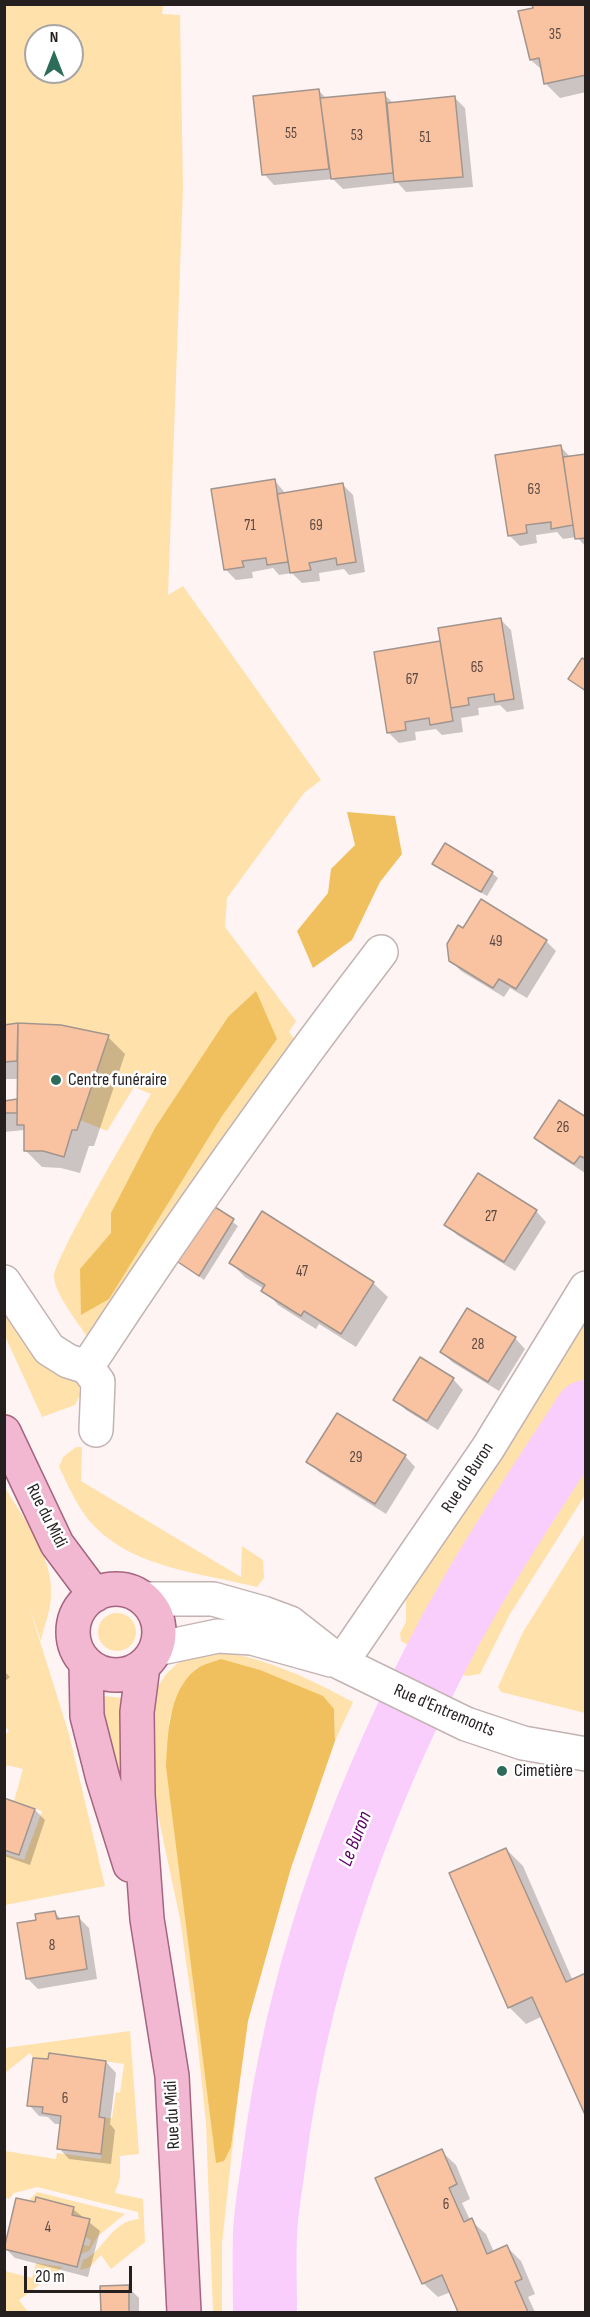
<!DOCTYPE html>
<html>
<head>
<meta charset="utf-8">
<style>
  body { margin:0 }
  #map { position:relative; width:590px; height:2317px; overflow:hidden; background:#fff4f4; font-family:"Sofia Sans Condensed",sans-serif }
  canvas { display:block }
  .frame { position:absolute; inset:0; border:6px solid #251f1f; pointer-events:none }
  .north { position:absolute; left:24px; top:24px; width:60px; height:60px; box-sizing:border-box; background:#fff; border:2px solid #a8a5a5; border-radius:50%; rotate:0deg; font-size:16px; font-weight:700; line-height:24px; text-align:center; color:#251f1f }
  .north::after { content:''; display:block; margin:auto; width:21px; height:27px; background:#2d6c59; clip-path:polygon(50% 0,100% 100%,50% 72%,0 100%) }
  .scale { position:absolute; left:24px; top:2266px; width:108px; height:27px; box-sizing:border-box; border:3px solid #251f1f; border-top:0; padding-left:8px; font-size:18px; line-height:21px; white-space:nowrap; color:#251f1f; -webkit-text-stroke:4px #fff; paint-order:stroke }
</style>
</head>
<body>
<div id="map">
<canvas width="590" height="2317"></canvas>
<div class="frame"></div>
<div class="north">N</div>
<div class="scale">20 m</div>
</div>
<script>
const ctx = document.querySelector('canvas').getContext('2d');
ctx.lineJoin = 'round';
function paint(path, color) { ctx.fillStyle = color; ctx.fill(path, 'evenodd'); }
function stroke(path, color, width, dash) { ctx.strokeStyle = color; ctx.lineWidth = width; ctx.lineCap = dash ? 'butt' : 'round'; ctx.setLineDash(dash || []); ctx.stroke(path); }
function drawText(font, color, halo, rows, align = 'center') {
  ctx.font = font + ' "Sofia Sans Condensed",sans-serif'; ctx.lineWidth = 5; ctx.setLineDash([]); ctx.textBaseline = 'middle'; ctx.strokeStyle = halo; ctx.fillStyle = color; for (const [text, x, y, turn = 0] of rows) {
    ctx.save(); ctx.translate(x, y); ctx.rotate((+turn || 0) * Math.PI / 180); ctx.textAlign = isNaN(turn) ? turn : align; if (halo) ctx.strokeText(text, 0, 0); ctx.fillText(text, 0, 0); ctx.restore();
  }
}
paint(new Path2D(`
  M5,5h176l-18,1 -1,8 18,1 3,173 -15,407 15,-9 138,194 -17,13 -77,105 -2,29 71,94 -7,11 9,12 -208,297c-10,-16 -35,-46 -36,-64 0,-19 82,-156 97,-183l-17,-7 -27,44 -27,-11 29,-85 -68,-12 -36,2zM36,36h36v36h-36z
  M4,1294l74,82 2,19 -5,10 -33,12 -37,-81z
  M585,1312v79l-129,205 -32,59 -23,-14 -1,-8 6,-11v-26z
  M585,1445v50l-75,119 -30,60 -14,2 -17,-9 16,-30z
  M76,1447h6l-1,34 160,96 1,-31 21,14 1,18 -7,9c-55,-14 -120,-18 -162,-60 -17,-17 -26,-40 -36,-60l4,-10z
  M5,1488c19,31 48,68 46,107 0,15 -7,31 -10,46l-13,-38 41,131 36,152 -100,19v-51l19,6 18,-49 -28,-10 9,-32 -16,-4 -2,6v-36l4,-4 -5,-6z
  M585,1533v180l-84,-21 -3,-5 25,-55z
  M98 1632a19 19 0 1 1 38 0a19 19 0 1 1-38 0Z
  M228,1653c45,8 84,27 125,49l-18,39 -1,-32 -138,-41 -13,16 -14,36 26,276 36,151 9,-69 -18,165v69h-9l-7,-188 -8,-78 -18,-127 -29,-137 -2,-82 17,-26 12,-11 22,-9z
  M103,1696l20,2 3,88 -6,4 -20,-75z
  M130,2031l9,123 -19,2v22l-5,15 28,6 2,43 -34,27 -10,-14 -11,12 -10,3 3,-10c21,-8 27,-39 56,-41l-1,-7 -101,-25 -23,6 -5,6 -4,-2v-46l51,8 1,-6 44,6 4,-41h7l4,-26 4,1 4,-29 -75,-11 -1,6 -15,-1 -3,-5 -25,20v-25z
  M37,2192l88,22 -27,22 -9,15 -9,3 3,-9 6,1 2,-6 -6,-3 5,-18 -18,-4 2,-8 -38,-10 -1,5 -7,-1z
  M36,2263l27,4 -44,33 9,12h-23v-41l27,7z`), '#ffe1ab');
paint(new Path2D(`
  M347,812l48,4 7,38 -22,28 -28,58 -39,28 -16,-37 31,-38 3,-24 24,-24z
  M256,991l21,48 -55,77 -113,183 -28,16 -1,-46 31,-36v-20l44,-85 73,-111z
  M221,1659l39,11 63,26 11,13 1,32 -44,127 -43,153 -17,126 -7,14 -8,2 -50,-396c2,-32 2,-74 29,-97 6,-5 18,-8 26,-11z`), '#f1c05e');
paint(new Path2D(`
  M586,4v88l-26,6 -14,-14 -3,-13 -12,-11 4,-51z
  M318,90l9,9 57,-5 10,10 60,-7 11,11 8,79 -67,5 -8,-9 -55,6 -10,-10 -59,6 -10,-11z
  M560,446l11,12 15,-3v92l-9,-10 -14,2 -6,-7 -21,3 1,8 -17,3 -11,-11z
  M275,481l11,13 57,-9 10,10 12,77 -16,3 -5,-6 -25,4 1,8 -18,2 -10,-10 -13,2 -6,-7 -21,4 1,6 -17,2 -10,-10z
  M501,620l10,10 13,79 -17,3 -7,-7 -22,3 1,7 -18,3 2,14 -21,3 -6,-6 -21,3 1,8 -17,3 -11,-11 -12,-79 66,-10z
  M434,864l58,9 6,5 -11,18z
  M464,930l82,11 10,10 -29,47 -17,-10 -6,9 -43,-26 -11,-11z
  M41,1024l67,13 17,17 -31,92h-5l-9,27 -19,-5 -19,-1 -17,-17 -1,-20 -20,2v-29l15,-3v-21h-15v-52z
  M586,1119l-1,54 -38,-25 -11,-10z
  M208,1204l30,22 -34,54 -30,-22z
  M536,1211l10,11 -31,49 -58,-36 -11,-11z
  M231,1263l142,20 15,14 -32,50 -37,-23 -3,5 -38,-24 -14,-16 -19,-12z
  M515,1338l10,11 -26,42 -47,-29 -10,-10z
  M453,1379l10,11 -25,40 -32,-20 -11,-11z
  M405,1456l10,11 -29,47 -67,-42 -11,-11z
  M4,1671l6,6 -6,5z
  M4,1799l31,11 10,10 -15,45 -26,-9z
  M506,1849l17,17 50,115 -30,35 -17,8 -17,-17z
  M54,1912l8,8 16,-3 11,11 8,51 -59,10 -10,-10 10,-58z
  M106,2062l10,11 -6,51 5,6 -4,34 -42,-5 -10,-11 3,-24h-7l-7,-7 -9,-1 -10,-11z
  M441,2151l15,14 14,34 -8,4 8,17 16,14 8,18 13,-5 14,14 14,33 -7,3 7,15h-75l-9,-20 -13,5 -15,-14z
  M73,2209l27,22 -12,46 -73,-19 -10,-10z
  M128,2287l11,11v14h-37l-1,-24z`), '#0003');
stroke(new Path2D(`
  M265,2312c0,-25 -1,-52 0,-78 1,-27 7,-55 10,-82 23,-175 82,-342 163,-498 43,-84 97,-163 148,-242`), '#f9cefc', 64);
const building = new Path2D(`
  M532,4h54v71l-42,9 -5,-26 -9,2 -12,-49 15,-3z
  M319,89l10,80 -67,6 -9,-79z
  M385,92l8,81 -62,6 -11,-81z
  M455,96l8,81 -69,5 -7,-79z
  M561,445l12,80 -22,4v-7l-25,3 1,8 -19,3 -13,-81z
  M586,454v84l-11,1 -12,-82z
  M275,479l13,83 -21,3 -1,-7 -24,3 2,6 -20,3 -13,-81z
  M343,483l13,79 -19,3 -1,-7 -27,5 2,7 -21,3 -13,-79z
  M501,618l13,81 -19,3 -1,-8 -26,4 1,7 -18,3 -13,-80z
  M440,641l13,80 -23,4 -1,-7 -24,4 1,8 -19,3 -13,-81z
  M582,658l4,2v31l-18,-12z
  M445,843l48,29 -12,20 -49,-28z
  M481,899l66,41 -31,49 -17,-10 -6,9 -44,-27 -2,-17 11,-19 5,3z
  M18,1023l-1,38 -13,1v-37z
  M18,1023l43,2 48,10 -32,95h-5l-8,27 -21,-6h-19v-26h-7z
  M17,1099v14h-13v-12z
  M559,1100l27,17v42l-6,-3 -6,8 -40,-26z
  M478,1173l59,37 -33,52 -60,-37z
  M207,1202l27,17 -35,57 -27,-18z
  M262,1211l112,71 -33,52 -37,-23 -3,5 -40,-25 4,-6 -36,-22z
  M467,1308l49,29 -28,45 -48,-30z
  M420,1357l34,21 -27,43 -34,-21z
  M337,1413l69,42 -31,49 -69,-42z
  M4,1798l31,11 -16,46 -15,-5z
  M506,1848l60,134 20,-9v144l-54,-120 -24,11 -59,-135z
  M55,1911l2,8 22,-3 8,53 -61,10 -9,-56 19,-3 -1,-6z
  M49,2053l57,8 -7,56 6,1 -4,36 -44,-5 4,-33 -19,-3 1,-6 -16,-1 6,-48 15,1z
  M442,2149l15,35 -8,4 15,34 8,-4 15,36 20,-9 15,34 -7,3 13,30h-70l-16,-37 -20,9 -47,-106z
  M36,2197l38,10 -2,8 18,4 -13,48 -73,-18 12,-51 19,4z
  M129,2285v27h-28l-1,-26z`);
paint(building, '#f9c3a2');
stroke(building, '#a2958d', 1.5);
const minor = new Path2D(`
  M4,1282l45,67 19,12 19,6 11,15 -2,48
  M87,1367c93,-142 191,-281 294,-415
  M144,1599h69l50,14 27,10 51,40 125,61 57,19 63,11
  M156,1649l62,-13 34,2 79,22
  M341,1663l147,-215 98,-160`);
const major = new Path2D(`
  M4,1432l53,112 38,51
  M73 1632a43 43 0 1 1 86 0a43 43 0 1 1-86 0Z
  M86,1663l1,53 16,63 27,86
  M143,1666l-6,46 1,83 9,124 25,157 12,236`);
stroke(minor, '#c3b3b2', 36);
stroke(major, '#a5647f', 36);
stroke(minor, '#fff', 33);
stroke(major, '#f2b8d1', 33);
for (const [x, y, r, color] of [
  [56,1080,6,"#2d6c59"],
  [502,1771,6,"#2d6c59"]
]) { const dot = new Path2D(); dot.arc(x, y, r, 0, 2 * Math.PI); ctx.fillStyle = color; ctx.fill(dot); stroke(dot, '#fff', 2); }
drawText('15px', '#5a4840', null, [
  ["35",555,35],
  ["55",291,134],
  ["53",357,136],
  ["51",425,138],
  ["63",534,490],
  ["71",250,526],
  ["69",316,526],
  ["65",477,668],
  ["67",412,680],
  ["49",496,942],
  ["26",563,1128],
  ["27",491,1217],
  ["47",302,1272],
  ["28",478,1345],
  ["29",356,1458],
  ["8",52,1946],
  ["6",65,2099],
  ["6",446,2205],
  ["4",48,2228]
]);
drawText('18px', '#251f1f', '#fff', [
  ["Centre funéraire",68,1080],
  ["Cimetière",514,1771]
], 'left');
drawText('18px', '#251f1f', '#fff', [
  ["Rue du Buron",468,1478,-57],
  ["Rue du Midi",46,1516,63],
  ["Rue d'Entremonts",444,1711,23],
  ["Rue du Midi",173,2115,-93]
]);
drawText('italic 20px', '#5c0164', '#fff', [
  ["Le Buron",356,1839,-68]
]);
</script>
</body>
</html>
